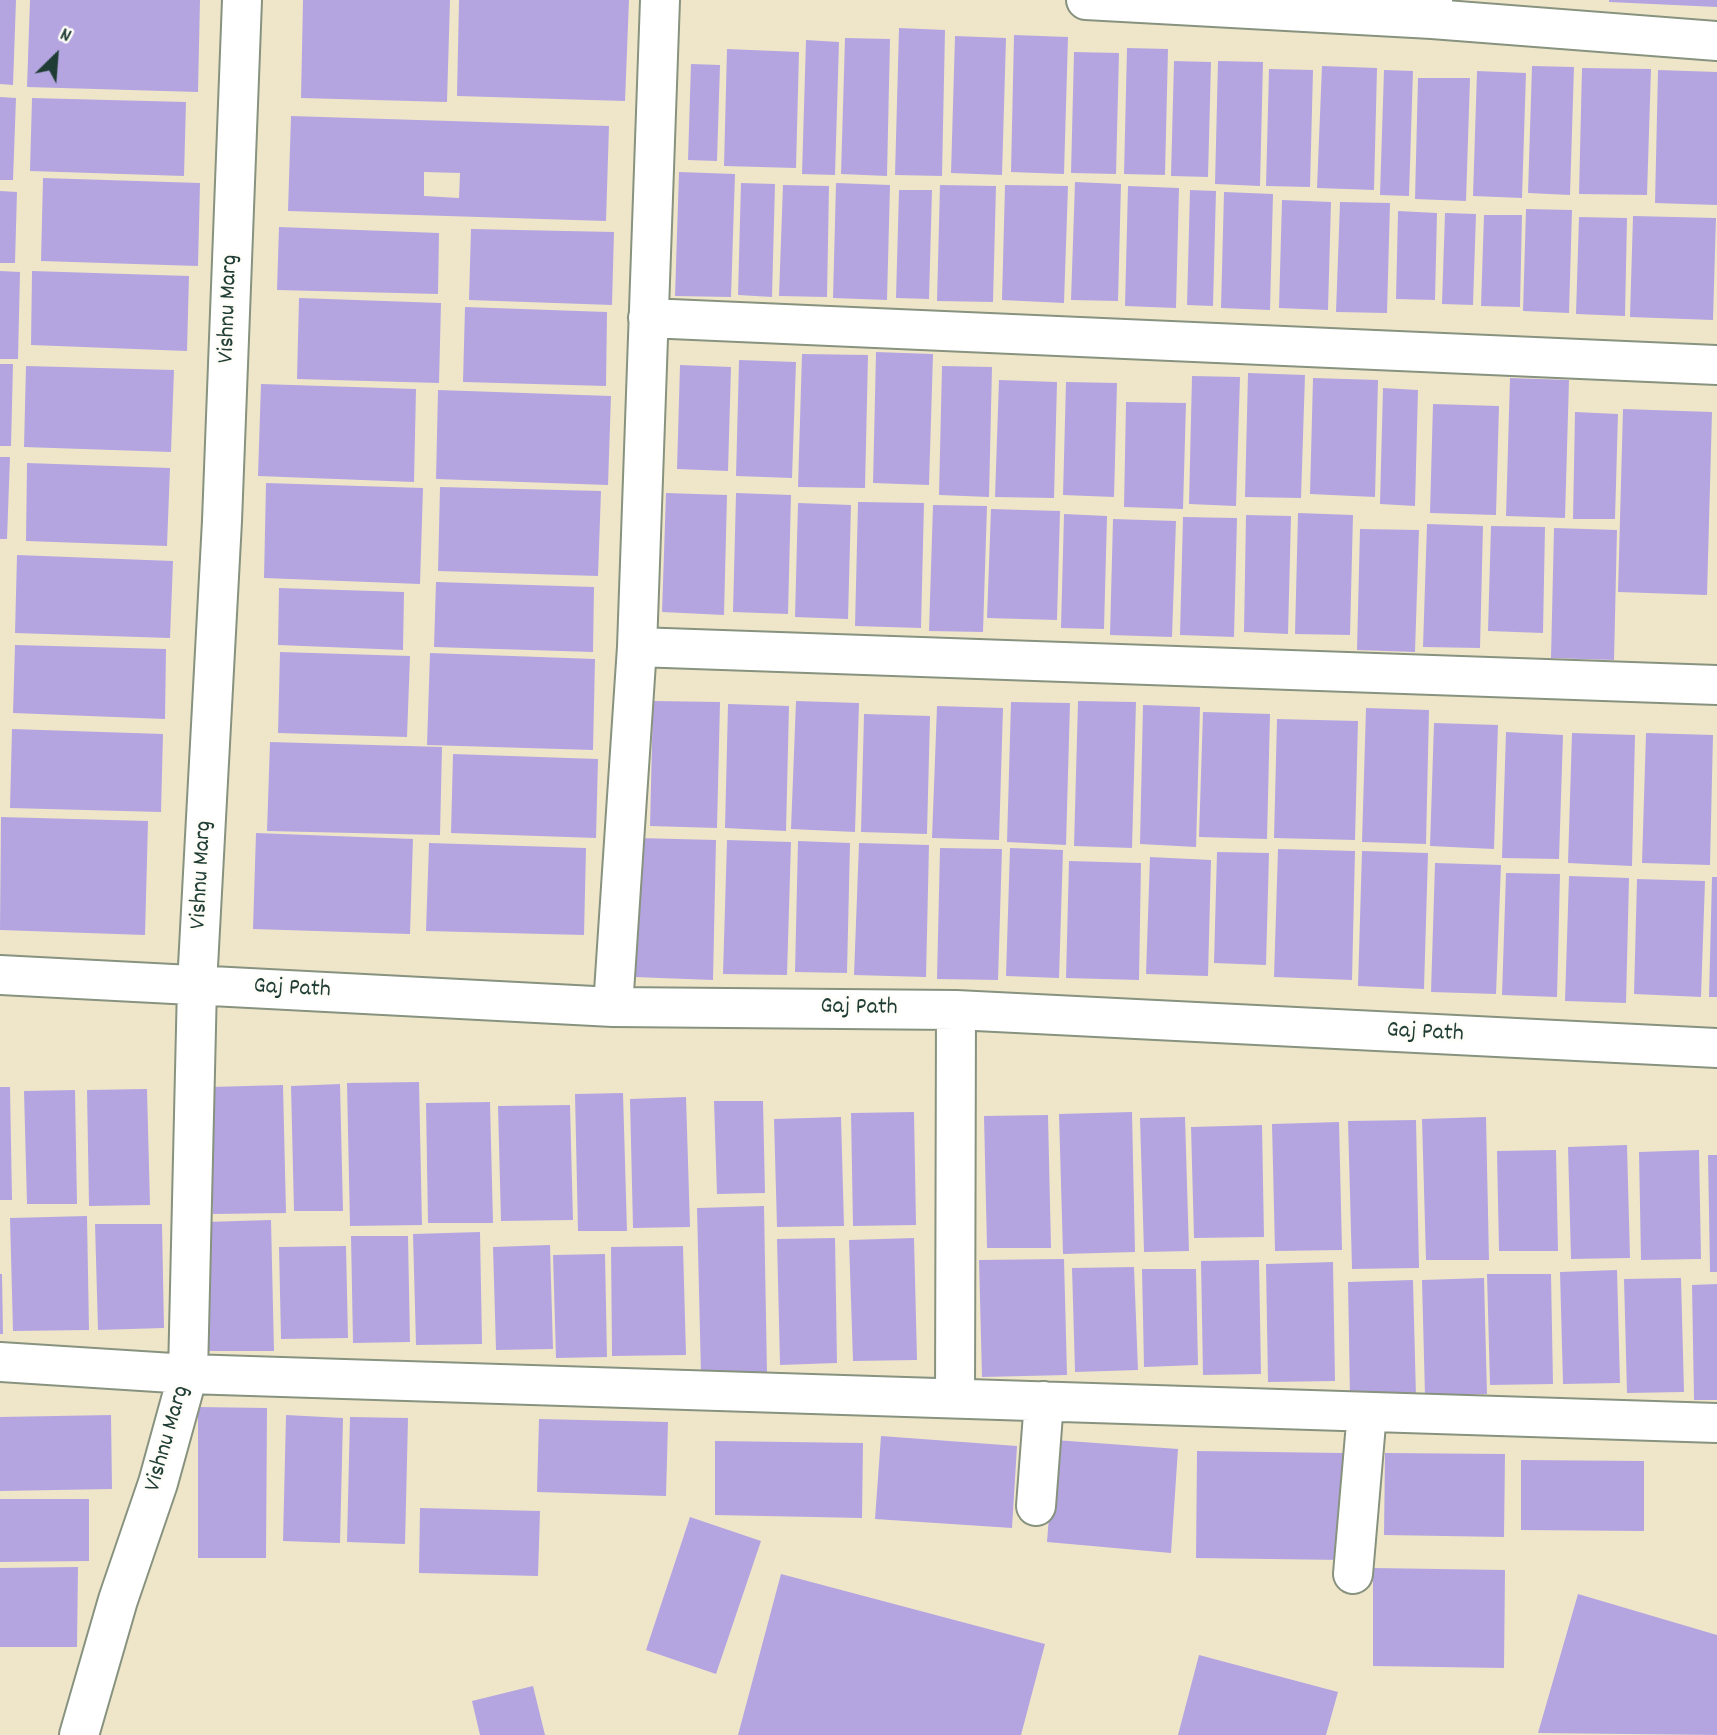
<!DOCTYPE html>
<html>
<head>
<meta charset="utf-8">
<style>
  body { margin:0 }
  #map { position:relative; width:1717px; height:1735px; overflow:hidden; background:#efe6ca; font-family:Dekko,sans-serif }
  canvas { display:block }
  .north { position:absolute; left:21px; top:21px; width:70px; height:70px; -webkit-text-stroke:5px #fdfcf7; paint-order:stroke; rotate:25deg; font-size:19px; font-weight:700; line-height:28px; text-align:center; color:#1f3d34 }
  .north::after { content:''; display:block; margin:auto; width:24px; height:32px; background:#1f3d34; clip-path:polygon(50% 0,100% 100%,50% 72%,0 100%) }
</style>
</head>
<body>
<div id="map">
<canvas width="1717" height="1735"></canvas>
<div class="north">N</div>
</div>
<script>
const ctx = document.querySelector('canvas').getContext('2d');
ctx.lineJoin = 'round';
function paint(path, color) { ctx.fillStyle = color; ctx.fill(path, 'evenodd'); }
function stroke(path, color, width, dash) { ctx.strokeStyle = color; ctx.lineWidth = width; ctx.lineCap = dash ? 'butt' : 'round'; ctx.setLineDash(dash || []); ctx.stroke(path); }
function drawText(font, color, halo, rows, align = 'center') {
  ctx.font = font + ' Dekko,sans-serif'; ctx.lineWidth = 5; ctx.setLineDash([]); ctx.textBaseline = 'middle'; ctx.strokeStyle = halo; ctx.fillStyle = color; for (const [text, x, y, turn = 0] of rows) {
    ctx.save(); ctx.translate(x, y); ctx.rotate((+turn || 0) * Math.PI / 180); ctx.textAlign = isNaN(turn) ? turn : align; if (halo) ctx.strokeText(text, 0, 0); ctx.fillText(text, 0, 0); ctx.restore();
  }
}
paint(new Path2D(`
  M0,0h16l-3,85 -13,-1z
  M30,0h170l-2,92 -171,-5z
  M303,0h147l-3,102 -146,-4z
  M459,0h170l-4,101 -168,-5z
  M1609,0h108v7l-108,-5z
  M899,28l46,2 -3,146 -47,-1z
  M1014,35l54,2 -4,137 -53,-2z
  M955,36l51,2 -4,137 -51,-2z
  M845,38l45,1 -3,137 -46,-2z
  M806,40l33,2 -4,133 -33,-1z
  M1127,48l41,1 -3,126 -41,-1z
  M727,49l72,3 -3,116 -72,-2z
  M1074,52l45,1 -3,121 -45,-1z
  M1174,61l37,1 -3,115 -37,-1z
  M1218,61l45,1 -3,124 -45,-2z
  M691,64l29,1 -3,96 -29,-1z
  M1322,66l55,2 -3,122 -57,-2z
  M1532,66l42,1 -4,128 -42,-2z
  M1582,68l69,1 -4,126 -68,-1z
  M1269,69l44,1 -3,117 -44,-1z
  M1384,70l29,1 -4,125 -29,-1z
  M1658,70l59,2v133l-62,-2z
  M1477,71l49,2 -4,125 -49,-2z
  M1418,78h52l-4,123 -51,-2z
  M0,97l16,1 -3,82h-13z
  M32,98l154,4 -2,74 -154,-5z
  M291,116l318,10 -3,95 -318,-10zM424,172l36,1 -1,25 -35,-2z
  M679,172l56,2 -4,123 -56,-1z
  M43,178l157,5 -2,83 -157,-5z
  M1075,182l46,2 -3,117 -47,-1z
  M741,183l34,1 -3,113 -34,-2z
  M836,183l54,2 -3,115 -54,-2z
  M783,185l46,1 -2,111 -48,-1z
  M940,185l56,1 -3,116 -56,-1z
  M1005,185l63,1 -4,117 -62,-3z
  M1128,186l51,2 -3,120 -51,-2z
  M899,190h33l-3,109 -33,-1z
  M1190,190l26,1 -3,115 -26,-1z
  M0,191l17,1 -2,71h-15z
  M1224,192l49,2 -3,116 -49,-2z
  M1282,200l49,2 -3,108 -49,-2z
  M1340,202l50,1 -3,110 -51,-1z
  M1526,209l46,1 -3,103 -46,-2z
  M1398,211l39,2 -2,87 -39,-1z
  M1445,213l31,1 -3,91 -31,-1z
  M1484,215h38l-2,92 -39,-1z
  M1633,216l83,2 -3,102 -83,-3z
  M1579,217l48,1 -2,98 -49,-2z
  M279,227l160,6 -1,61 -161,-4z
  M471,229l143,3 -2,73 -143,-5z
  M0,271l20,1 -2,87h-18z
  M32,271l157,5 -2,75 -156,-6z
  M299,298l142,5 -2,80 -142,-4z
  M465,307l142,5 -1,74 -143,-4z
  M876,352l57,2 -4,131 -56,-2z
  M802,354l66,1 -3,133 -67,-1z
  M739,360l57,2 -4,116 -56,-2z
  M0,364h13l-2,82h-11z
  M680,365l51,2 -3,104 -51,-2z
  M26,366l148,4 -3,82 -147,-5z
  M942,366l50,1 -3,130 -50,-2z
  M1248,373l57,2 -4,123 -56,-1z
  M1192,376l48,1 -4,129 -47,-2z
  M1313,378l65,2 -3,117 -65,-3z
  M1510,378l59,2 -4,138 -59,-2z
  M999,380l58,2 -3,116 -59,-1z
  M1066,382l51,1 -3,114 -51,-2z
  M261,384l155,5 -2,93 -156,-6z
  M1383,388l35,2 -3,116 -35,-2z
  M438,390l173,6 -3,89 -172,-6z
  M1126,402l60,1 -3,106 -59,-2z
  M1433,404l66,2 -3,109 -66,-2z
  M1623,409l89,3 -5,183 -89,-3z
  M1575,412l43,2 -3,105h-42z
  M0,457h10l-3,82h-7z
  M27,463l143,5 -3,78 -141,-5z
  M266,483l157,5 -3,96 -156,-6z
  M440,487l161,4 -3,85 -160,-5z
  M666,493l61,2 -3,120 -62,-3z
  M736,493l55,2 -3,119 -55,-2z
  M858,502l66,1 -3,125 -66,-2z
  M798,503l53,2 -3,114 -53,-2z
  M933,505l54,1 -4,126 -54,-1z
  M991,509l69,2 -3,109 -70,-2z
  M1298,513l55,2 -3,120 -55,-1z
  M1064,514l43,2 -3,113 -43,-1z
  M1246,515l45,1 -3,118 -44,-2z
  M1183,517l54,1 -3,119 -54,-2z
  M1113,519l63,2 -4,116 -62,-2z
  M1427,524l56,2 -3,122 -57,-1z
  M1491,526l54,1 -2,106 -55,-2z
  M1554,528l63,2 -3,130 -63,-2z
  M1360,529l59,1 -4,122 -58,-2z
  M17,555l156,6 -3,77 -155,-5z
  M436,582l158,5 -1,65 -159,-5z
  M279,588l125,4 -1,58 -125,-5z
  M15,645l151,4 -1,70 -152,-6z
  M280,652l130,4 -3,81 -129,-4z
  M430,653l165,6 -2,91 -166,-5z
  M653,701l67,1 -3,126 -67,-2z
  M796,701l63,2 -4,129 -64,-3z
  M1078,701l58,1 -4,146 -58,-2z
  M1011,702l59,1 -4,142 -59,-3z
  M728,704l61,2 -3,125 -61,-3z
  M1143,705l57,2 -4,140 -56,-3z
  M937,706l66,2 -4,132 -67,-2z
  M1366,708l63,2 -3,134 -64,-2z
  M1203,712l67,2 -3,125 -68,-2z
  M864,714l66,2 -3,118 -66,-2z
  M1277,719l81,2 -3,119 -81,-2z
  M1434,723l64,2 -4,124 -64,-3z
  M12,729l151,5 -2,78 -151,-4z
  M1506,732l57,3 -4,124 -57,-1z
  M1572,733l63,2 -3,131 -64,-3z
  M1646,733l67,2 -3,130 -68,-2z
  M270,742l172,5 -2,88 -173,-4z
  M453,754l145,5 -2,79 -145,-5z
  M1,817l147,4 -3,114 -145,-5z
  M256,833l157,6 -3,95 -157,-5z
  M638,838l78,2 -3,140 -79,-3z
  M727,840l64,2 -4,133 -64,-1z
  M798,841l52,2 -3,130 -52,-1z
  M429,843l157,5 -2,87 -158,-4z
  M859,843l70,2 -3,132 -72,-2z
  M940,848l62,1 -4,131 -61,-1z
  M1010,848l53,2 -4,128 -53,-2z
  M1278,849l77,2 -3,129 -78,-3z
  M1362,851l66,2 -4,136 -66,-3z
  M1217,852l52,1 -3,112 -52,-2z
  M1150,857l61,3 -3,116 -62,-2z
  M1069,861l72,2 -2,117 -73,-2z
  M1435,863l66,2 -5,129 -65,-2z
  M1506,873l54,1 -3,123 -55,-2z
  M1569,876l60,2 -3,125 -61,-2z
  M1712,877h5v120h-8z
  M1637,879l68,2 -4,116 -67,-3z
  M419,1082l3,143 -72,1 -3,-143z
  M340,1084l3,127h-49l-3,-125z
  M283,1085l3,128 -73,1 -3,-127z
  M0,1087h10l2,113h-12z
  M147,1089l3,116 -61,1 -2,-116z
  M75,1090l2,114h-50l-3,-113z
  M623,1093l4,138h-49l-3,-137z
  M686,1097l4,130 -57,1 -3,-129z
  M714,1101h49l2,92 -48,1z
  M490,1102l3,121h-65l-2,-120z
  M570,1105l3,115 -72,1 -3,-115z
  M914,1112l2,113 -63,1 -2,-113z
  M1132,1112l3,140 -72,2 -4,-140z
  M1048,1115l3,133h-64l-3,-132z
  M841,1117l3,109 -67,1 -3,-108z
  M1185,1117l4,134 -45,1 -4,-134z
  M1486,1117l3,143h-63l-4,-141z
  M1416,1120l3,148 -67,1 -4,-148z
  M1339,1122l3,128 -67,1 -3,-127z
  M1262,1125l2,112 -70,1 -3,-111z
  M1627,1145l3,113 -59,1 -3,-112z
  M1556,1150l2,101h-59l-2,-100z
  M1699,1150l2,109 -60,1 -2,-108z
  M1708,1155h9v117h-7z
  M764,1206l3,168 -66,1 -4,-167z
  M87,1216l2,114 -76,1 -3,-113z
  M271,1220l3,131h-67l-2,-129z
  M95,1224h67l2,104 -66,2z
  M480,1232l2,112 -66,1 -3,-111z
  M351,1236h57l2,106 -57,1z
  M835,1238l2,125 -57,2 -3,-126z
  M914,1238l3,122 -64,1 -4,-121z
  M550,1245l3,104 -57,1 -3,-103z
  M346,1246l2,92 -67,1 -2,-92z
  M683,1246l3,109 -74,1 -1,-109z
  M605,1254l2,103 -51,1 -3,-103z
  M1064,1259l3,116 -85,2 -3,-117z
  M1259,1260l2,114 -58,1 -2,-114z
  M1333,1262l2,119 -67,1 -2,-118z
  M1134,1267l4,103 -63,2 -3,-104z
  M1142,1269h54l2,96 -54,2z
  M1617,1270l3,113 -57,1 -3,-112z
  M0,1274h2l1,60h-3z
  M1487,1274h64l2,110 -63,1z
  M1484,1278l3,116 -62,2 -3,-116z
  M1681,1278l3,114 -57,1 -3,-114z
  M1413,1280l3,117 -66,2 -2,-117z
  M1717,1284v116h-23l-2,-115z
  M198,1407l69,1 -1,150h-68z
  M111,1415l1,74 -112,2v-74z
  M286,1415l57,3 -3,125 -57,-2z
  M350,1417l58,1 -3,126 -58,-2z
  M539,1419l129,3 -2,74 -129,-4z
  M881,1436l136,10 -5,82 -137,-9z
  M1055,1440l123,9 -7,104 -124,-11z
  M715,1441l148,2 -1,75 -147,-3z
  M1197,1451l146,2v107l-147,-2z
  M1385,1453l120,1 -1,83 -120,-2z
  M1521,1460l123,1v70l-123,-1z
  M0,1499h89v62l-89,1z
  M420,1508l120,3 -2,65 -119,-3z
  M690,1517l71,24 -45,133 -70,-24z
  M78,1567l-1,80h-77v-79z
  M1373,1568l132,2 -1,98 -131,-2z
  M781,1574l264,70 -24,91h-283z
  M1578,1594l139,41v100l-179,-2z
  M1199,1655l139,37 -12,43h-148z
  M533,1686l12,49h-65l-8,-34z`), '#b4a5e1');
const minor = new Path2D(`
  M1086,0l346,19 1,-19
  M1432,19l285,22
  M648,318l1069,47
  M637,647l1080,38
  M0,975l613,32 343,3 761,38
  M613,1007l24,-360 23,-647
  M0,1362l188,12 1529,49
  M955,1398l1,-388
  M1036,1506l8,-105
  M1353,1574l14,-162
  M79,1735l39,-135 40,-117 30,-109 9,-389 25,-464 20,-521`);
stroke(minor, '#87927f', 42);
stroke(minor, '#fff', 38);
drawText('24px', '#1f3d34', '#fdfcf7', [
  ["Vishnu Marg",230,309,-88],
  ["Vishnu Marg",203,875,-87],
  ["Gaj Path",292,990,3],
  ["Gaj Path",859,1009,1],
  ["Gaj Path",1425,1034,3],
  ["Vishnu Marg",169,1439,-74]
]);
</script>
</body>
</html>
